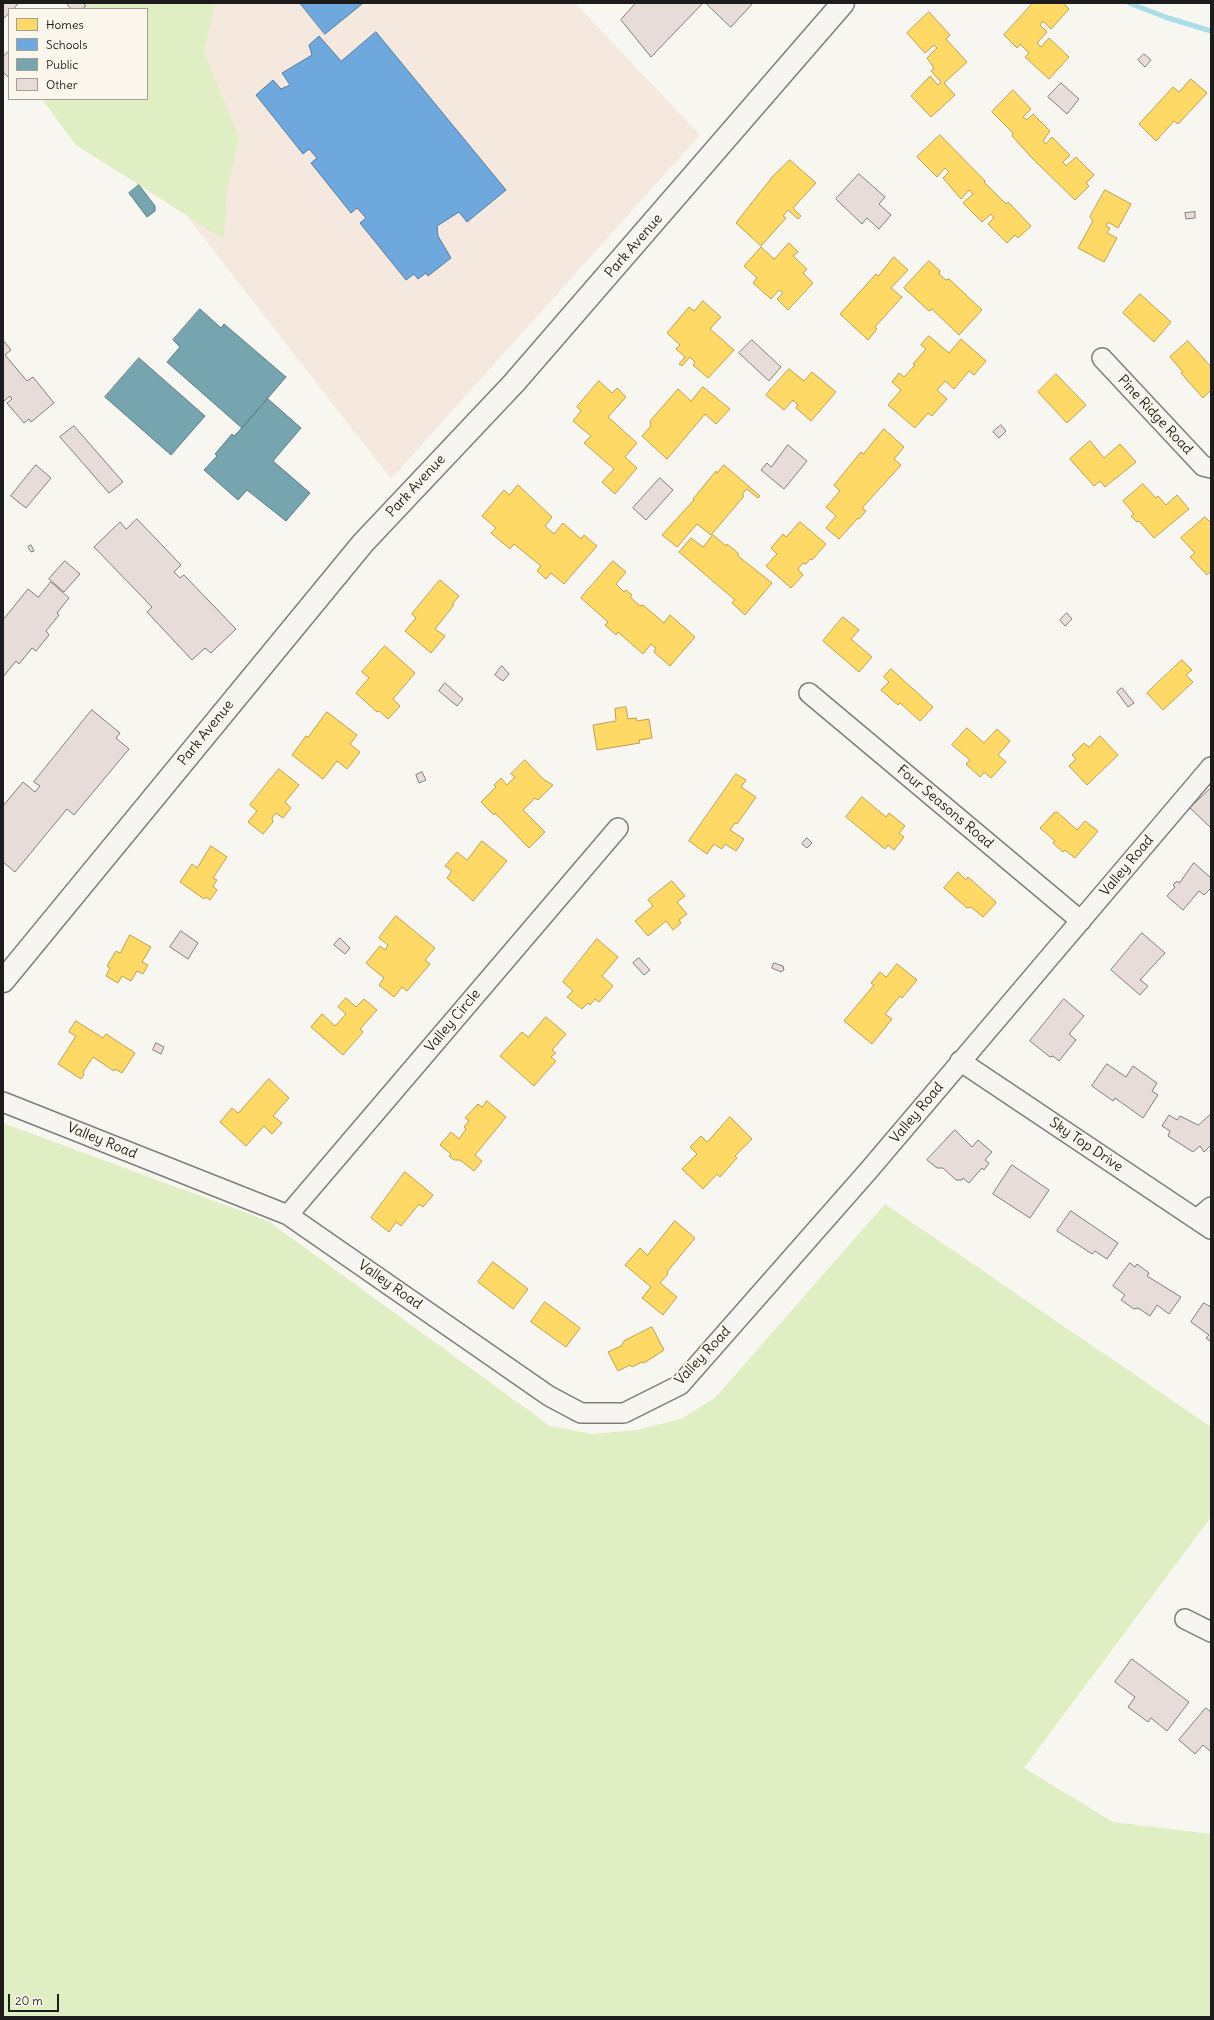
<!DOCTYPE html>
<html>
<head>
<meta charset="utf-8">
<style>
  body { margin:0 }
  #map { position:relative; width:1214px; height:2020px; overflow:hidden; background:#f8f6f0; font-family:Delius,sans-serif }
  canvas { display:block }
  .frame { position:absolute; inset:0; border:4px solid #1c1c1c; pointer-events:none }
  .legend { position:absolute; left:8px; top:8px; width:140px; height:92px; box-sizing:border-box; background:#fbf7ec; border:1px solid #a29f99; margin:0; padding:5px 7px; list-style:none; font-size:12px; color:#1c1c1c }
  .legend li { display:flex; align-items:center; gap:8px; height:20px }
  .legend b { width:20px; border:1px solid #a29f99 }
  .scale { position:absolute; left:8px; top:1994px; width:51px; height:18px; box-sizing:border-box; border:2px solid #1c1c1c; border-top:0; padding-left:5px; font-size:12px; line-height:14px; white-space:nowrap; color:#1c1c1c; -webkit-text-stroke:3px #fbf7ec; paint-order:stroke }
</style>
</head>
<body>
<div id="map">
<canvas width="1214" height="2020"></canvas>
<div class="frame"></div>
<ul class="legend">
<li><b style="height:11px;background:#ffd966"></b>Homes</li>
<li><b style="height:11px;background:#6fa8dc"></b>Schools</li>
<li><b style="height:11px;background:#76a5af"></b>Public</li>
<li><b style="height:11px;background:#e8dcd8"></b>Other</li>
</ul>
<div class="scale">20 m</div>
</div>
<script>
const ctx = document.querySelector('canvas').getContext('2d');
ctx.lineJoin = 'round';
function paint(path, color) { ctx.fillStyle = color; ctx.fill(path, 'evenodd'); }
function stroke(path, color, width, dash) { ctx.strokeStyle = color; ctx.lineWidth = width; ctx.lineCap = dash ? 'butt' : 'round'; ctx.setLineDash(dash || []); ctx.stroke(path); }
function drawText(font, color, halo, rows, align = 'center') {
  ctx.font = font + ' Delius,sans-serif'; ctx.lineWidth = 4; ctx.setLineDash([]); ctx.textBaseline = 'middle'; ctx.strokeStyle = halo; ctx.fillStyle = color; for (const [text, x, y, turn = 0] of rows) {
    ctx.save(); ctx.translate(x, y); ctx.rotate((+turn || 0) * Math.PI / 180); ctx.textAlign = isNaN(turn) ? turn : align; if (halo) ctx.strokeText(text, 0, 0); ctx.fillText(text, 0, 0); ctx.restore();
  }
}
paint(new Path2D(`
  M118,3h457l125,132 -309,344 -295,-380h51v-90z`), '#f4e8df');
paint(new Path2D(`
  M83,3h132l-11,49 35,86 -12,52 -3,49 -148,-94 -34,-46h105v-90h-71z
  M3,1123l265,98 282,205 42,8 45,-4 44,-11 34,-21 170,-194 326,223v90l-187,251 89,54 98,12v183h-1208z`), '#dfeec3');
const homes = new Path2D(`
  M1033,3h30l6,6 -18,20 -8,-8 -3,4 7,7 -10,11 4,4 8,-9 20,19 -20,22 -24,-22 4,-4 -9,-9 -3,4 -13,-13z
  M929,12l21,23 -4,4 21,23 -23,21 11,12 -24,22 -20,-21 19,-20 8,9 3,-3 -10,-11 3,-3 -7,-10 10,-10 -3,-3 -9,8 -18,-20z
  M1191,79l16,14 -29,31 -4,-3 -18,20 -17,-17 34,-37 6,5z
  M1013,90l18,19 -8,8 4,3 6,-6 17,17 -7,10 3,3 6,-7 18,18 -7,7 3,4 10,-9 18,18 -8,8 3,3 -14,14 -43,-42 -20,-22 1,-3 -21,-21z
  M940,135l45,46 -1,1 22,22 2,-2 23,24 -13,12 -3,-3 -8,8 -19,-19 6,-6 -3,-4 -9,8 -19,-19 10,-9 -4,-4 -8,9 -18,-21 6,-6 -4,-4 -8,9 -20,-20z
  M790,160l26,23 -23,25 8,8 -3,3 -10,-9 -5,6 3,2 -25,28 -25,-23 37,-47z
  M1105,190l26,14 -13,24 -10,-6 -2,4 4,2 -3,5 10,5 -13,24 -26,-14 15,-27 -3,-4z
  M789,243l9,9 -5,4 14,13 -4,4 10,10 -25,27 -11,-11 6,-6 -4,-3 -8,9 -18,-16 4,-5 -13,-12 17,-19 13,12z
  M894,257l14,13 -17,18 11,9 -27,30 2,2 -9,11 -28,-26 36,-40 2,2z
  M929,261l11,10 -1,3 7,6 3,-1 33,31 -23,25 -27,-26 -3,2 -25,-23z
  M1140,294l31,28 -17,20 -31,-29z
  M703,301l18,16 -11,12 24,21 -26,28 -15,-13 2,-3 -5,-5 -8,9 -3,-2 6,-7 -9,-8 4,-4 -13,-12 22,-26 5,4z
  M929,336l20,17 12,-14 25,22 -12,14 -5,-4 -15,18 -9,-8 -8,9 10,9 -15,17 -4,-3 -13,15 -27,-23 13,-15 -9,-8 7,-9 5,4 11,-12 -2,-1 13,-15 -5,-4z
  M1188,341l23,26v23l-8,8 -22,-25 2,-1 -13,-15z
  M789,369l15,12 8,-9 24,20 -25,29 -15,-13 2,-3 -5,-5 -9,10 -18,-15z
  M1056,374l30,31 -19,18 -29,-31z
  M599,381l13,12 5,-5 9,9 -18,20 29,26 -12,14 12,11 -22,26 -13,-12 12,-13 -30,-26 7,-7 -18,-15 8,-10 -4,-4z
  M703,387l27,22 -14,15 -11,-10 -38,45 -25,-23 9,-10 -1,-5 28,-32 13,12z
  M884,429l20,18 -10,12 7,6 -39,43 4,3 -7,8 -1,-1 -19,21 -13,-11 10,-12 -10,-9 14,-16 -6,-6 27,-33 2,2z
  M1090,441l14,17 16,-14 16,18 -31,25 -5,-6 -6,5 -24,-27z
  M724,465l36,31 -2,2 -11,-9 -5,5 2,2 -33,39 -14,-11 -20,23 -15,-12 32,-35 -1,-1 23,-28 1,2z
  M1143,484l13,14 2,-2 8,9 11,-10 12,14 -35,29 -15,-17 -2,1 -6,-6 3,-2 -11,-13z
  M518,485l34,32 -7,9 9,8 9,-11 18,16 3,-4 13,11 -33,38 -13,-11 -5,6 -9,-8 4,-5 -27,-22 -4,5 -19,-16 5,-5 -14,-12 22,-26 5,5z
  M1205,517l6,6v48l-4,4 -17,-18 5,-4 -14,-15z
  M800,522l26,22 -14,16 -2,-1 -4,5 -3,-1 -5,6 5,6 -12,13 -25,-22 11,-12 -6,-6 12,-14 3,3z
  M713,535l13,11 1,-2 11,9v3l34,27 -27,32 -13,-12 3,-3 -56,-48 12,-14 12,9z
  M613,561l13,11 -10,12 8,8 2,-2 6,5 -2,2 10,9 3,-1 21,18 6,-8 25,22 -25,29 -16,-14 2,-4 -5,-4 -8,10 -25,-22 -2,3 -11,-10 3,-3 -27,-24z
  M440,580l19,16 -6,7v3l-18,23 10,7 -14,17 -26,-22 11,-13 -4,-4z
  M843,617l16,13 -8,9 21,18 -13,15 -36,-31z
  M385,646l30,27 -22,26 7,7 -12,13 -9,-8 -2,1 -21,-19 13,-15 -7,-6z
  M1182,660l10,10 -6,5 7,7 -30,28 -16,-17z
  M891,669l42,38 -13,14 -20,-18 -2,2 -17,-15 8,-8 -5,-5z
  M626,707l2,12 8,-1 1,3 12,-2 3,19 -13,2 1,3 -43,7 -4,-25 23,-4 -1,-12z
  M327,712l30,23 -7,9 10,8 -13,17 -10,-8 -14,18 -31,-24 14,-19 2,1z
  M967,728l17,15 13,-14 13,12 -12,14 8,7 -15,16 -7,-6 -4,5 -14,-13 4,-4 -18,-15z
  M1100,736l18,19 -31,30 -18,-19 7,-7 -4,-4 12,-12 5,4z
  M525,760l18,19 10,6 -15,15 -3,-2 -12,12 22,22 -16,16 -34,-35 -1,2 -13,-13 15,-15 -2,-2 7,-7 6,7 8,-8 -4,-3z
  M279,769l20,16 -14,17 6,6 -8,10 -7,-5 -4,5 1,4 -10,12 -15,-12 9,-11 -7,-6z
  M736,774l10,6 -5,7 15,10 -19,27 -2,-1 -5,7 14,9 -8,12 -11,-7 -3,5 -8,-5 -7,10 -18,-13z
  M862,797l24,20 3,-4 16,13 -6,7 5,4 -10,13 -6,-5 -3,4 -39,-32z
  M1057,812l20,18 8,-9 13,10 -23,27 -10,-8 -2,2 -10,-9 2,-2 -15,-13 14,-15z
  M482,841l25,20 -34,40 -26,-23 5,-7 -7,-5 12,-14 10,8z
  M211,846l16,11 -14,21 4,2 -4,6 4,4 -7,10 -4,-3 -2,2 -24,-17 12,-18 5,4z
  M958,872l8,8 2,-3 27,24 1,2 -13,14 -12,-10 -4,1 -23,-20z
  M672,881l13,15 -8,6 10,12 -8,6 2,3 -8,7 -7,-9 -18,15 -13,-15 18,-15 -5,-6z
  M396,916l39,32 -10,12 5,4 -23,27 -5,-4 -8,10 -15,-12 5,-7 -18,-15 14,-17 5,4 3,-5 -9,-7z
  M130,935l21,12 -9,15 6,3 -5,9 -6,-3 -6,10 -9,-5 -4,7 -12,-7 4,-8 -3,-2 9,-15 4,2z
  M597,939l21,18 -16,19 11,10 -14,16 -4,-3 -5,6 -2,-2 -6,6 -15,-12 6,-6 -10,-9z
  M897,964l20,16 -15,18 -2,-2 -15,18 7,5 -20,25 -28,-23 30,-36 -3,-2 9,-11 6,5z
  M346,998l10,9 8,-8 13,11 -17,19 3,3 -20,23 -32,-28 11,-13 13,12 11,-12 -8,-7z
  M546,1017l20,17 -14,16 4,3 -5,4 5,4 -22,25 -34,-30 22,-24 6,5z
  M76,1021l27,17 3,-4 29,19 -13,20 -7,-4 -1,2 -21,-14 -10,15 1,3 -3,4 -23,-15 18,-28 -7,-4z
  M269,1079l20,19 -16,18 9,7 -10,11 -8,-8 -18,20 -26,-24 12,-14 6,5z
  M487,1101l19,16 -31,38 7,6 -8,10 -14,-11h-6l-5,-4 2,-2 -11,-9 11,-13 8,7 7,-10 -2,-2 5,-6 -4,-3 13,-14 4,3z
  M730,1117l22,22 -17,17 2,2 -17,19 -3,-3 -14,15 -21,-20 15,-15 -7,-7 11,-11 6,6z
  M405,1172l28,23 -10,12 -4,-3 -18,22 -5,-4 -7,10 -18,-14z
  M675,1221l20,17 -28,34 1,2 -8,9 17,14 -14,18 -21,-17 9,-11 -26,-22 15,-17 7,7z
  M493,1262l35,27 -15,20 -35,-27z
  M545,1302l35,26 -14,19 -35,-25z
  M652,1327l12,23 -20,13 -2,-1 -10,5 -2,-2 -12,6 -10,-19 13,-6 3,-5z`);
paint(homes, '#ffd966');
stroke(homes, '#bba050', 1);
const schools = new Path2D(`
  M300,3h61l1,1 -37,30z
  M376,32l130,158 -39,32 -8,-10 -22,14 1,10 13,22 -23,18 -2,-3 -8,6 -4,-5 -8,6 -46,-57 6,-5 -9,-10 -6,5 -40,-50 6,-5 -8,-9 -6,5 -47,-59 17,-15 8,9 9,-4 -8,-12 30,-18 -3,-10 10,-9 22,25z`);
paint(schools, '#6fa8dc');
stroke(schools, '#567ea2', 1);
const public = new Path2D(`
  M139,185l16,21v5l-8,6 -18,-24z
  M200,309l21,19 3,-4 62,53 -44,51 -75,-66 13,-15 -7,-7z
  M139,358l66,58 -34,39 -66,-58z
  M268,399l33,29 -28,33 37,32 -24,28 -39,-31 -9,10 -34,-30 13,-14 -2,-2 17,-20 2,2z`);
paint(public, '#76a5af');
stroke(public, '#5b7c83', 1);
stroke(new Path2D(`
  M1129,3l36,14 46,14`), '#a8dee8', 5);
const building = new Path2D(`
  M3,3h16l-6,6h-4v4l-6,6z
  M68,3h15l3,3 -4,3h-11l-4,-5z
  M636,3h67l-52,54 -30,-37z
  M706,3h47l-22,24z
  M9,51v25l-1,1 -5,-5v-15z
  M1144,54l7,6 -6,7 -7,-7z
  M1061,83l18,16 -12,15 -19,-17z
  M859,174l26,23 -6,7 12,11 -12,14 -12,-11 -5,6 -26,-25z
  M1195,212v6l-9,1 -1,-6z
  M3,340l8,10 -6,5 22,26 6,-4 21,26 -23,19 -2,-3 -5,4 -17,-20 5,-4 -2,-3 -6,5 -1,-2z
  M752,340l29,27 -12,14 -30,-28z
  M1001,425l5,6 -7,7 -6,-6z
  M74,426l49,56 -14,11 -49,-56z
  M788,445l19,16 -23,28 -23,-19 6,-7 4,4z
  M36,465l15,13 -25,30 -15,-12z
  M660,478l13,12 -27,30 -13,-12z
  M137,519l44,46 -7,7 6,6 4,-3 52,54 -25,24 -6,-5 -13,12 -45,-48 5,-5 -58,-60 26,-25 6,7z
  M31,545l3,6 -3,1 -3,-5z
  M65,561l15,13 -16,18 -15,-13z
  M51,582l18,16 -12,15 2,2 -13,16 3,4 -13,16 -4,-3 -13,16 -3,-3 -13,16v-57l25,-31 10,8z
  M1067,613l5,6 -7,7 -5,-6z
  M502,666l7,8 -6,7 -8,-6z
  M445,683l18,16 -6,7 -18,-15z
  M1122,688l12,15 -6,4 -11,-15z
  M92,710l28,23 -4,5 13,11 -55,66 -7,-6 -52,63 -12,-10v-56l20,-24 12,10 5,-6 -6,-4z
  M422,772l4,8 -7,3 -3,-8z
  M1211,788v40l-21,-20z
  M807,838l5,5 -5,5 -5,-4z
  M1194,863l17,15v10l-7,7 -5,-4 -16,19 -16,-14 8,-9 -2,-2 4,-4 2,2z
  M181,931l17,12 -10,16 -18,-12z
  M1142,933l23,20 -25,27 8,6 -8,9 -29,-25z
  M340,938l10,10 -5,6 -11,-9z
  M639,958l11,12 -6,5 -11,-12z
  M774,963l9,3 1,4 -3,2 -9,-4z
  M1064,999l20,17 -15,18 7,6 -17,21 -6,-5 -3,1 -20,-16z
  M156,1043l8,4 -3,7 -8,-4z
  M1107,1064l19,13 7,-11 24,17 -5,8 6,4 -15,23 -28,-20 -2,3 -21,-15z
  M1211,1114v31l-7,7 -4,-6 -7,6 -25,-16 2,-5 -8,-5 7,-11 8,5 3,-4 18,9z
  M955,1130l17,17 6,-7 14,12 -7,8 4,3 -5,7 -2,-2 -13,15 -6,-5 -1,2h-6l-13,-12h-6l-10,-8z
  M1012,1165l37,25 -19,28 -37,-24z
  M1071,1211l47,32 -11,16 -12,-8 -3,3 -35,-23z
  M1130,1263l5,4 2,-3 12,9 -2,3 34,21 -12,17 -12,-9 -7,11 -12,-8 -4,1 -13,-9 4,-5 -12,-9z
  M1204,1303l7,4v35l-5,-4 3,-3 -18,-13z
  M1132,1659l57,43 -22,29 -16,-13 -3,4 -20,-15 7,-10 -20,-15z
  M1206,1708l5,4v40l-8,-7 -8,9 -16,-14z`);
paint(building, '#e8dcd8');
stroke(building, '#7f7e7b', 1);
const minor = new Path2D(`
  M1102,358l101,108 8,2
  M809,693l272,228
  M960,1061l251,168
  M3,1102l285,113 261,181 32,17h43l56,-28 189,-215 342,-403
  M288,1215l330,-387
  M1197,1219l14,-12
  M1185,1619l26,13`);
const secondary = new Path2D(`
  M3,981l360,-438 151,-160 329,-380`);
stroke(minor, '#7f7e7b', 22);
stroke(secondary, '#7f7e7b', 25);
stroke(minor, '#f6f5f1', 19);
stroke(secondary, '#f6f5f1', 22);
drawText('14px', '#1c1c1c', '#fbf7ec', [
  ["Park Avenue",634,246,-49],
  ["Pine Ridge Road",1155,415,47],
  ["Park Avenue",416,486,-47],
  ["Park Avenue",206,733,-51],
  ["Four Seasons Road",945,807,40],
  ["Valley Road",1127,866,-50],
  ["Valley Circle",453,1021,-50],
  ["Valley Road",917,1113,-50],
  ["Valley Road",102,1141,22],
  ["Sky Top Drive",1086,1145,34],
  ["Valley Road",390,1285,35],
  ["Valley Road",703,1356,-47]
]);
</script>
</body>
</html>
